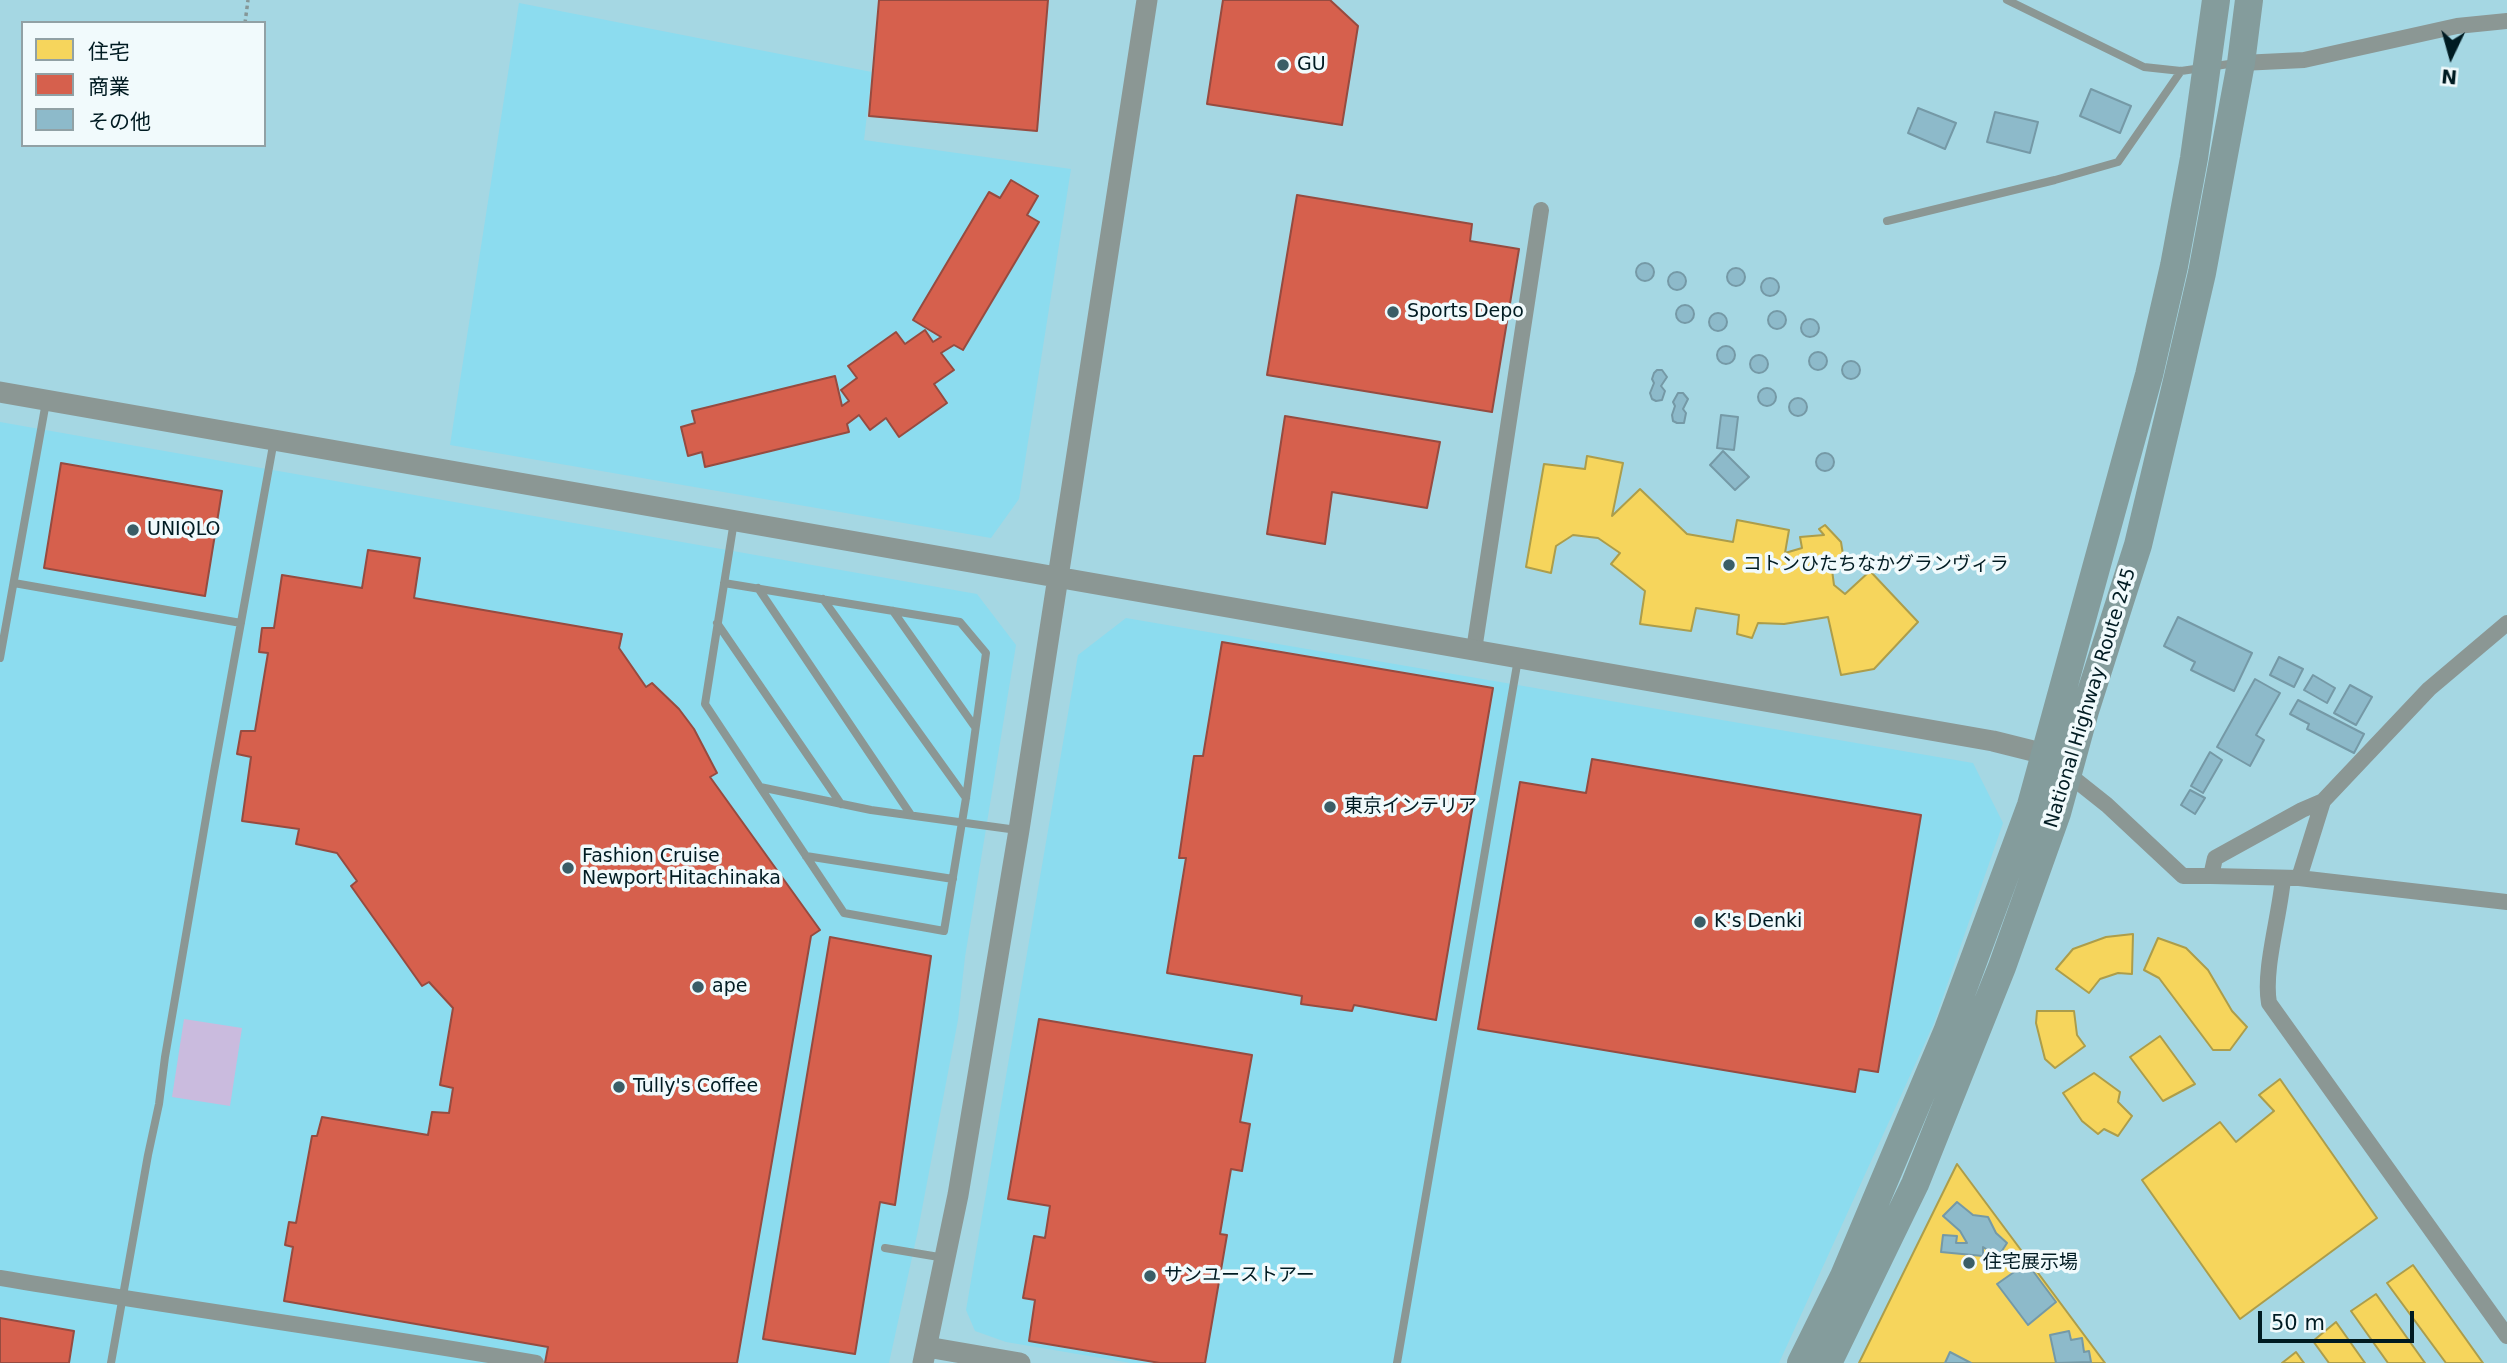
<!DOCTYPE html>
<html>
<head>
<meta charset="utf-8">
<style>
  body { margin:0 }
  #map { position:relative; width:2507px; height:1363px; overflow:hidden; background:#a5d7e3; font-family:"DejaVu Sans","Noto Sans JP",sans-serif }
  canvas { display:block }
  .legend { position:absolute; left:21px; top:21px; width:245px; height:126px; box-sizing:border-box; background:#f1fafc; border:2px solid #91a1a5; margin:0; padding:9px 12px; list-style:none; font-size:21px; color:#001b22 }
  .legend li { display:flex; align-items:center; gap:14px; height:35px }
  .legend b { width:35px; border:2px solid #91a1a5 }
  .north { position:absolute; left:2416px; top:21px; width:70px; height:70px; -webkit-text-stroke:5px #f1fafc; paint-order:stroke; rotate:185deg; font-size:19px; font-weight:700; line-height:28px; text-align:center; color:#001b22 }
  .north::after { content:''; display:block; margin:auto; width:24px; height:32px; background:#001b22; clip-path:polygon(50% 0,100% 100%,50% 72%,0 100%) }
  .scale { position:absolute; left:2258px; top:1311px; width:156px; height:32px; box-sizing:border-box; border:4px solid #001b22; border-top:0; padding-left:9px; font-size:21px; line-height:24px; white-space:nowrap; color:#001b22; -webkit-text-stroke:5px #f1fafc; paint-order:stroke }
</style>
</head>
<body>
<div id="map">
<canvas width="2507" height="1363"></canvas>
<ul class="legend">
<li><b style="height:19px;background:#f6d55c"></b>住宅</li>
<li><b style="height:19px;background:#d6604d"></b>商業</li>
<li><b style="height:19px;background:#8dbaca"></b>その他</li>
</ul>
<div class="north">N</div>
<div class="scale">50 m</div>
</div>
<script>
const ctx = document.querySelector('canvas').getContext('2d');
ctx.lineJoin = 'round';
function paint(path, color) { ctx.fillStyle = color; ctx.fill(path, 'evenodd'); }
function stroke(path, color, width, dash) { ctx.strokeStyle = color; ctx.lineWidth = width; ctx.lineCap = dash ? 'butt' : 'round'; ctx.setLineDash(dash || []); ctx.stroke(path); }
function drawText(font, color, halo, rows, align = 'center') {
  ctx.font = font + ' "DejaVu Sans","Noto Sans JP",sans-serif'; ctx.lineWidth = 7; ctx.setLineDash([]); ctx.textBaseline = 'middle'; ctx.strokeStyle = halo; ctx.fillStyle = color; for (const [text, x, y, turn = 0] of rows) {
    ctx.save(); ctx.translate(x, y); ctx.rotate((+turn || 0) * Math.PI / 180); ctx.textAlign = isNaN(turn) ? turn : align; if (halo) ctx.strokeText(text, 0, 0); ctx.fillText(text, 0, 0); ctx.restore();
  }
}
paint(new Path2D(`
  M519,3l353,69 -8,68 207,29 -52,330 -28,39 -541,-93z
  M0,422l977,172 39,51 -51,312 -7,63 -40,210 -29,133h-889z
  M1126,618l847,145 30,60 -69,200 -155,340h-648l-125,-21 -31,-11 -9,-21 112,-655z`), '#8cdcef');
paint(new Path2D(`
  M184,1019l58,9 -12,78 -58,-9z`), '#cabbde');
const homes = new Path2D(`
  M1587,456l36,7 -11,53 28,-27 47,45 46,8 4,-22 52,10 -4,23 17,-5 -2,-11 24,-2 -5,-6 6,-4 16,17 4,25 -13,3 2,15 11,9 25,-23 48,51 -44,47 -33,6 -13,-58 -44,7 -26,-1 -6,15 -15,-4 2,-19 -43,-7 -5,23 -51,-7 5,-33 -34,-27 9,-11 -22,-15 -25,-3 -17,11 -5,27 -25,-6 18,-103 41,5z
  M2133,934l-1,40 -14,-1 -18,6 -11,14 -33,-24 17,-20 33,-12z
  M2158,938l28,10 22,22 24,41 15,16 -17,23h-17l-54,-72 -15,-8z
  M2037,1011h37l3,24 8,11 -30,22 -10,-9 -9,-36z
  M2160,1036l35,48 -32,17 -33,-44z
  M2094,1073l26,19 -2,10 14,14 -14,20 -14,-7 -6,5 -16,-13 -19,-28z
  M2280,1079l97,139 -137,101 -98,-139 78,-58 16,20 38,-31 -15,-16z
  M1957,1164l148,199h-246z
  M2413,1265l70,98h-37l-59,-80z
  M2376,1294l49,69h-37l-37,-52z
  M2336,1322l29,41h-36l-16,-22z
  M2296,1352l8,11h-22z`);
paint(homes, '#f6d55c');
stroke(homes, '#ac9d4b', 2);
const shops = new Path2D(`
  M879,0h169l-11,131 -168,-15z
  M1223,0h107l28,26 -16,99 -135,-21z
  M1011,180l27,16 -11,19 12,7 -76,128 -9,-5 -13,8 13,17 -20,14 13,19 -48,34 -13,-19 -16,12 -11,-15 -12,9 2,8 -144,35 -3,-15 -14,4 -7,-29 14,-4 -3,-12 143,-35 7,30 7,-5 -8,-11 16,-12 -9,-12 48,-34 9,12 20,-14 8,12 8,-5 -28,-17 76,-128 11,6z
  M1297,195l175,29 -2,17 49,8 -27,163 -225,-37z
  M1285,416l155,26 -13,66 -95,-16 -7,52 -58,-10z
  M61,463l161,28 -17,105 -161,-28z
  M368,550l52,8 -6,40 208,36 -3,14 27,39 6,-4 27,26 15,20 23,44 -7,4 110,153 -9,6 -74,427h-192l3,-16 -264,-46 9,-54 -8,-2 4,-23 7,1 16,-87h5l5,-19 106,18 4,-23 17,1 4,-25 -13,-3 13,-77 -24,-26 -7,4 -71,-100 6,-5 -20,-28 -41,-9 3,-15 -57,-8 9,-64 -14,-3 4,-23h14l13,-78 -9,-1 3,-24h12l8,-53 80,13z
  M1222,642l271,46 -57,332 -82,-15 -2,6 -51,-7 1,-8 -135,-23 19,-115h-7l15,-102h9z
  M1592,759l329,56 -43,257 -19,-3 -4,23 -377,-63 42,-247 66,11z
  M830,937l101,19 -36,249 -15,-3 -25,152 -92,-15z
  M1039,1019l213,36 -12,67 10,2 -8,47 -11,-2 -11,65 7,1 -22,128h-45l-131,-22 6,-41 -12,-2 11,-62 11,2 5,-32 -42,-7z
  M0,1318l74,13 -5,32h-69z`);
paint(shops, '#d6604d');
stroke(shops, '#964b40', 2);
const building = new Path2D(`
  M2091,89l40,17 -11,27 -40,-17z
  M1918,108l38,15 -11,26 -37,-16z
  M1995,112l43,10 -8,31 -43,-11z
  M1636 272a9 9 0 1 1 18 0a9 9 0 1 1-18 0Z
  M1727 277a9 9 0 1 1 18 0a9 9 0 1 1-18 0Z
  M1668 281a9 9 0 1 1 18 0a9 9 0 1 1-18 0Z
  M1761 287a9 9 0 1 1 18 0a9 9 0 1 1-18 0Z
  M1676 314a9 9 0 1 1 18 0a9 9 0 1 1-18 0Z
  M1768 320a9 9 0 1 1 18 0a9 9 0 1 1-18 0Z
  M1709 322a9 9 0 1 1 18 0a9 9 0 1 1-18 0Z
  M1801 328a9 9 0 1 1 18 0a9 9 0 1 1-18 0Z
  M1717 355a9 9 0 1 1 18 0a9 9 0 1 1-18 0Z
  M1809 361a9 9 0 1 1 18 0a9 9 0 1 1-18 0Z
  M1750 364a9 9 0 1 1 18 0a9 9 0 1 1-18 0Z
  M1842 370a9 9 0 1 1 18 0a9 9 0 1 1-18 0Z
  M1657,370h5l5,7 -6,9 4,5 -3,9 -6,1 -4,-2 -2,-6 4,-10 -2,-4 2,-6z
  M1758 397a9 9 0 1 1 18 0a9 9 0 1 1-18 0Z
  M1678,393h5l5,6 -5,10 3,4 -2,10h-7l-4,-2 -1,-6 3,-9 -2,-4z
  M1789 407a9 9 0 1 1 18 0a9 9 0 1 1-18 0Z
  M1721,415l17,2 -4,33 -17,-2z
  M1723,451l26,26 -14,13 -25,-25z
  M1816 462a9 9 0 1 1 18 0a9 9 0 1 1-18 0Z
  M2178,617l74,36 -18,38 -43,-21 4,-8 -31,-16z
  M2279,657l24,12 -9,18 -24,-12z
  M2313,675l22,13 -8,15 -23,-13z
  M2255,679l25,14 -24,42 8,5 -14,26 -33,-19z
  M2350,685l22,12 -16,28 -22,-12z
  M2298,700l66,34 -10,19 -47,-24 2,-5 -19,-10z
  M2210,752l12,8 -19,33 -12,-7z
  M2190,790l15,8 -10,16 -14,-9z
  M1957,1202l16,13 15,2 8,16 11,10 -9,14 -15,-10v9l-42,-4 2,-17 14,1 -1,7h11l-7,-12 -17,-15z
  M2027,1263l29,39 -28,23 -31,-41z
  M2069,1331l2,9 11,-2 2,14 5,-1 2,11 -35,1 -6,-28z
  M1950,1352l21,11h-26z`);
paint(building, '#8dbaca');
stroke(building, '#7599a6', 2);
stroke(new Path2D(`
  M245,23l3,-23`), '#859798', 3.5, [3.5, 3.5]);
stroke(new Path2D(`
  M2007,0l137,67 37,4 55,-8
  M1887,221l168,-41 63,-18 63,-91
  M734,521l-29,183 55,83 111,23 146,20
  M14,583l227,40
  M724,583l236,39 26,31 -20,145 -22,133 -100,-18 -84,-126
  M758,588l153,227
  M823,599l143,199
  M893,611l82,116
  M717,623l124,181
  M0,658l46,-256
  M806,856l147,23
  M885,1248l60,10
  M111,1363l37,-208 11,-51 6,-47 48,-280 61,-337
  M1397,1363l121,-704`), '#8b9794', 8);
stroke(new Path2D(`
  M2241,63l63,-3 153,-34 50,-5
  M1474,650l67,-440
  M2068,774l39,31 76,71h28l4,-18 87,-48 21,-9
  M2211,876l88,2 208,24
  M2283,878c-3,37 -20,92 -14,125l238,333
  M2299,878l24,-77 106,-112 78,-66
  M0,1278c178,30 357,54 536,85`), '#8b9794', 16);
stroke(new Path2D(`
  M0,392l1993,349 52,13 11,9
  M927,1347l93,16
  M923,1363l35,-168 61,-365 128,-830`), '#8b9794', 21);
stroke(new Path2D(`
  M1801,1363l43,-87 103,-244 84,-227 118,-430 25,-109 20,-108 22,-158
  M1828,1363l87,-179 87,-217 55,-154 28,-102 53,-166 39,-164 25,-108 39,-210 8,-63`), '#849c9c', 28);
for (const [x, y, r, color] of [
  [1283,65,7,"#3a5d66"],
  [1393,312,7,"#3a5d66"],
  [133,530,7,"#3a5d66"],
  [1729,565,7,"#3a5d66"],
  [1330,807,7,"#3a5d66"],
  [568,868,7,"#3a5d66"],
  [1700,922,7,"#3a5d66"],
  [698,987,7,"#3a5d66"],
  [619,1087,7,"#3a5d66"],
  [1969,1263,7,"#3a5d66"],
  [1150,1276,7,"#3a5d66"]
]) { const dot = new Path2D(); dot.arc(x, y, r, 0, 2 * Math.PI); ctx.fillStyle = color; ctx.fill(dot); stroke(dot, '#f1fafc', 2.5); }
drawText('19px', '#001b22', '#f1fafc', [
  ["GU",1297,65],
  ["Sports Depo",1407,312],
  ["UNIQLO",147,530],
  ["コトンひたちなかグランヴィラ",1743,565],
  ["東京インテリア",1344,807],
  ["Fashion Cruise",582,857],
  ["Newport Hitachinaka",582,879],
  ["K's Denki",1714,922],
  ["ape",712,987],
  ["Tully's Coffee",633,1087],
  ["住宅展示場",1983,1263],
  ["サンユーストアー",1164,1276]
], 'left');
drawText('19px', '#001b22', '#f1fafc', [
  ["National Highway Route 245",2091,698,-73]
]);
</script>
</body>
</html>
